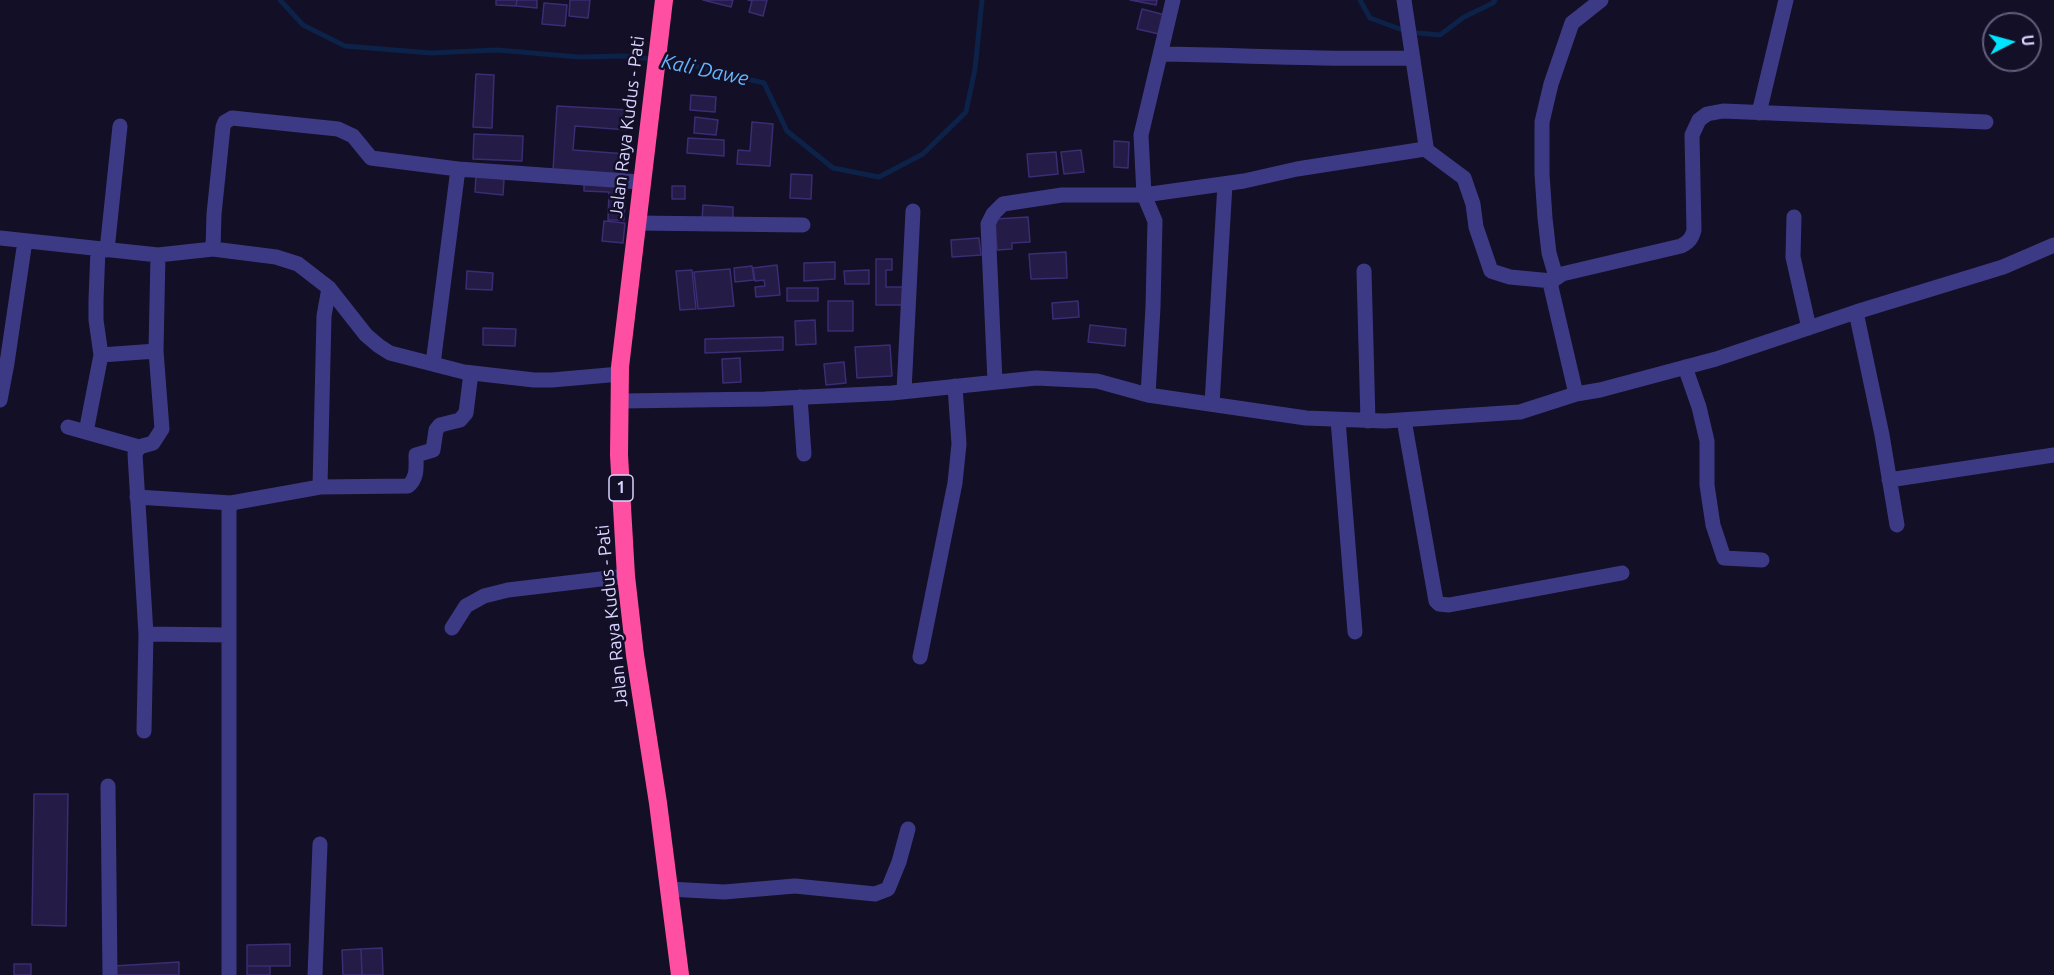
<!DOCTYPE html>
<html>
<head>
<meta charset="utf-8">
<style>
  body { margin:0 }
  #map { position:relative; width:2054px; height:975px; overflow:hidden; background:#130f26; font-family:Ubuntu,sans-serif }
  canvas { display:block }
  .north { position:absolute; left:1982px; top:12px; width:60px; height:60px; box-sizing:border-box; background:#130f26; border:2px solid #625e7d; border-radius:50%; rotate:84deg; font-size:16px; font-weight:700; line-height:24px; text-align:center; color:#d9d4ff }
  .north::after { content:''; display:block; margin:auto; width:21px; height:27px; background:#00e5ff; clip-path:polygon(50% 0,100% 100%,50% 72%,0 100%) }
</style>
</head>
<body>
<div id="map">
<canvas width="2054" height="975"></canvas>
<div class="north">U</div>
</div>
<script>
const ctx = document.querySelector('canvas').getContext('2d');
ctx.lineJoin = 'round';
function stroke(path, color, width, dash) { ctx.strokeStyle = color; ctx.lineWidth = width; ctx.lineCap = dash ? 'butt' : 'round'; ctx.setLineDash(dash || []); ctx.stroke(path); }
function paint(path, color) { ctx.fillStyle = color; ctx.fill(path, 'evenodd'); }
function drawText(font, color, halo, rows, align = 'center') {
  ctx.font = font + ' Ubuntu,sans-serif'; ctx.lineWidth = 5; ctx.setLineDash([]); ctx.textBaseline = 'middle'; ctx.strokeStyle = halo; ctx.fillStyle = color; for (const [text, x, y, turn = 0] of rows) {
    ctx.save(); ctx.translate(x, y); ctx.rotate((+turn || 0) * Math.PI / 180); ctx.textAlign = isNaN(turn) ? turn : align; if (halo) ctx.strokeText(text, 0, 0); ctx.fillText(text, 0, 0); ctx.restore();
  }
}
stroke(new Path2D(`
  M280,0l23,25 42,21 86,7 66,-3 82,7 44,-1 50,5 91,22 23,48 46,37 46,9 44,-23 43,-42 9,-43 7,-69
  M1360,0l10,18 38,14 32,3 24,-18 29,-14 2,-3`), '#0c2248', 5);
const building = new Path2D(`
  M496,0h21l-1,6 -20,-1z
  M517,0h20v8l-21,-2z
  M570,0h20l-2,18 -19,-2z
  M703,0h30l-2,7z
  M748,0h19l-4,16 -14,-4 3,-11z
  M1130,0h27l-1,5z
  M544,3l23,2 -2,21 -23,-2z
  M1142,9l23,6 -6,19 -22,-5z
  M476,74l18,1 -2,53 -19,-1z
  M691,95l25,2 -1,15 -25,-2z
  M557,106l73,4 -2,20 -53,-4 -2,24 54,4 -2,21 -72,-5z
  M695,117l23,3 -2,15 -22,-2z
  M752,122l21,2 -3,42 -33,-2 1,-14 12,1z
  M474,134l49,2 -1,25 -49,-2z
  M688,138l36,2v16l-37,-3z
  M1114,141l15,1 -1,26 -14,-1z
  M1081,150l3,22 -20,2 -3,-22z
  M1056,152l2,22 -29,3 -2,-23z
  M791,174l21,1 -1,24 -21,-1z
  M476,176l28,3 -1,16 -28,-3z
  M584,183l42,2 -2,35h-16l1,-28 -25,-1z
  M672,186h13v13h-13z
  M703,205l30,2v15l-31,-2z
  M1028,217l2,25 -18,1v6l-15,1 -2,-31z
  M604,221l21,2 -2,20 -21,-2z
  M979,238l2,17 -29,2 -1,-17z
  M1066,252l1,26 -36,1 -2,-25z
  M876,259h16v11h-6v17h20v18h-30z
  M835,262v17l-31,2v-18z
  M777,265l3,30 -24,2 -1,-10 10,-1 -1,-6 -9,1 -2,-13z
  M752,266l2,14 -19,2 -1,-14z
  M730,269l4,37 -36,3 -4,-37z
  M692,270l4,39 -16,1 -4,-39z
  M869,270v14h-24l-1,-13z
  M467,271l26,2 -1,17 -26,-1z
  M787,288h31v13h-31z
  M828,301h25v30h-25z
  M1078,301l1,16 -26,2 -1,-16z
  M815,320l1,24 -20,1 -1,-24z
  M1090,325l36,4 -1,17 -37,-4z
  M483,328l33,1 -1,17 -32,-1z
  M783,337v13l-78,3v-14z
  M890,345l2,31 -35,2 -2,-31z
  M740,358l1,24 -18,1 -1,-24z
  M844,362l2,21 -20,2 -2,-21z
  M34,794h34l-2,132 -34,-1z
  M290,944v22h-43v-21z
  M382,948l1,27h-21l-1,-26z
  M361,949l1,26h-19l-1,-25z
  M179,962v13h-64l-1,-9z
  M14,964h17v11h-17z
  M247,966h23v9h-23z`);
paint(building, '#241b47');
stroke(building, '#3b2d73', 1.5);
stroke(new Path2D(`
  M1160,54c84,1 168,6 253,4
  M1759,113l27,-113
  M1425,149l39,29 9,26 3,23 15,44 19,6 42,4
  M1794,217l-1,40 16,71
  M636,223l167,2
  M0,238l158,17 55,-6 63,8 22,7 31,24 37,47 13,11 11,7 74,19 70,8h18l68,-6
  M98,249l-2,51v20l5,35
  M213,249l1,-35 9,-87 2,-5 7,-4 106,11 15,7 18,22 87,11 183,13
  M107,250l13,-124
  M1364,271l4,150
  M1556,277l-7,-24 -4,-35 -3,-44v-52l9,-38 21,-61 29,-23
  M1856,312l26,123 15,90
  M433,364l25,-195
  M1685,367l14,40 8,34v44l6,40 11,33 38,2
  M995,382l-7,-158 5,-10 10,-10 59,-9h82l-3,-60 32,-135
  M904,391l9,-180
  M1576,394l-25,-107 1,-6 10,-7 119,-28c8,-4 11,-8 13,-16l-2,-95 7,-15 8,-6 16,-3 263,11
  M1148,395l5,-88 2,-86 -11,-26 100,-14 53,-12 128,-20 1,-3 -22,-146
  M800,397l4,57
  M0,400l7,-37 18,-122
  M621,401l144,-2 127,-6 144,-15 61,3 51,14 158,23 79,3 135,-9 56,-18 24,-4 116,-31 140,-47 147,-45 51,-22
  M1212,404l13,-220
  M1338,420l17,212
  M1404,420l32,181 3,3 10,1 173,-32
  M68,427l71,20
  M86,432l15,-77 55,-4
  M1889,480l165,-25
  M320,487l88,-1c10,-8 8,-20 8,-31l17,-5 3,-20 4,-5 20,-5 6,-7 5,-40
  M137,497l94,6
  M452,628l14,-22 18,-10 24,-6 118,-14
  M146,634l83,1
  M920,657l35,-174 4,-39 -4,-58
  M144,731l2,-97 -11,-180 4,-7 14,-4 9,-14 -6,-78 2,-96
  M108,786l2,189
  M669,889l55,3 71,-6 80,8 13,-5 11,-27 9,-33
  M229,975v-465l2,-7 89,-16 4,-171 5,-28
  M315,975l5,-131`), '#3d3a85', 15);
stroke(new Path2D(`
  M664,0l-44,367 -1,88 7,121 9,79 23,148 22,172`), '#ff4fa3', 18);
for (const [x, y, w] of [
  [621,488,24]
]) { const box = new Path2D(); box.roundRect(x - w / 2, y - 13, w, 26, 4.5); ctx.fillStyle = '#130f26'; ctx.fill(box); stroke(box, '#d9d4ff', 1.5); }
drawText('bold 16px', '#d9d4ff', null, [
  ["1",621,488]
]);
drawText('18px', '#d9d4ff', '#130f26', [
  ["Jalan Raya Kudus - Pati",627,127,-83],
  ["Jalan Raya Kudus - Pati",612,616,-96]
]);
drawText('italic 20px', '#62b6ff', '#130f26', [
  ["Kali Dawe",705,70,12]
]);
</script>
</body>
</html>
